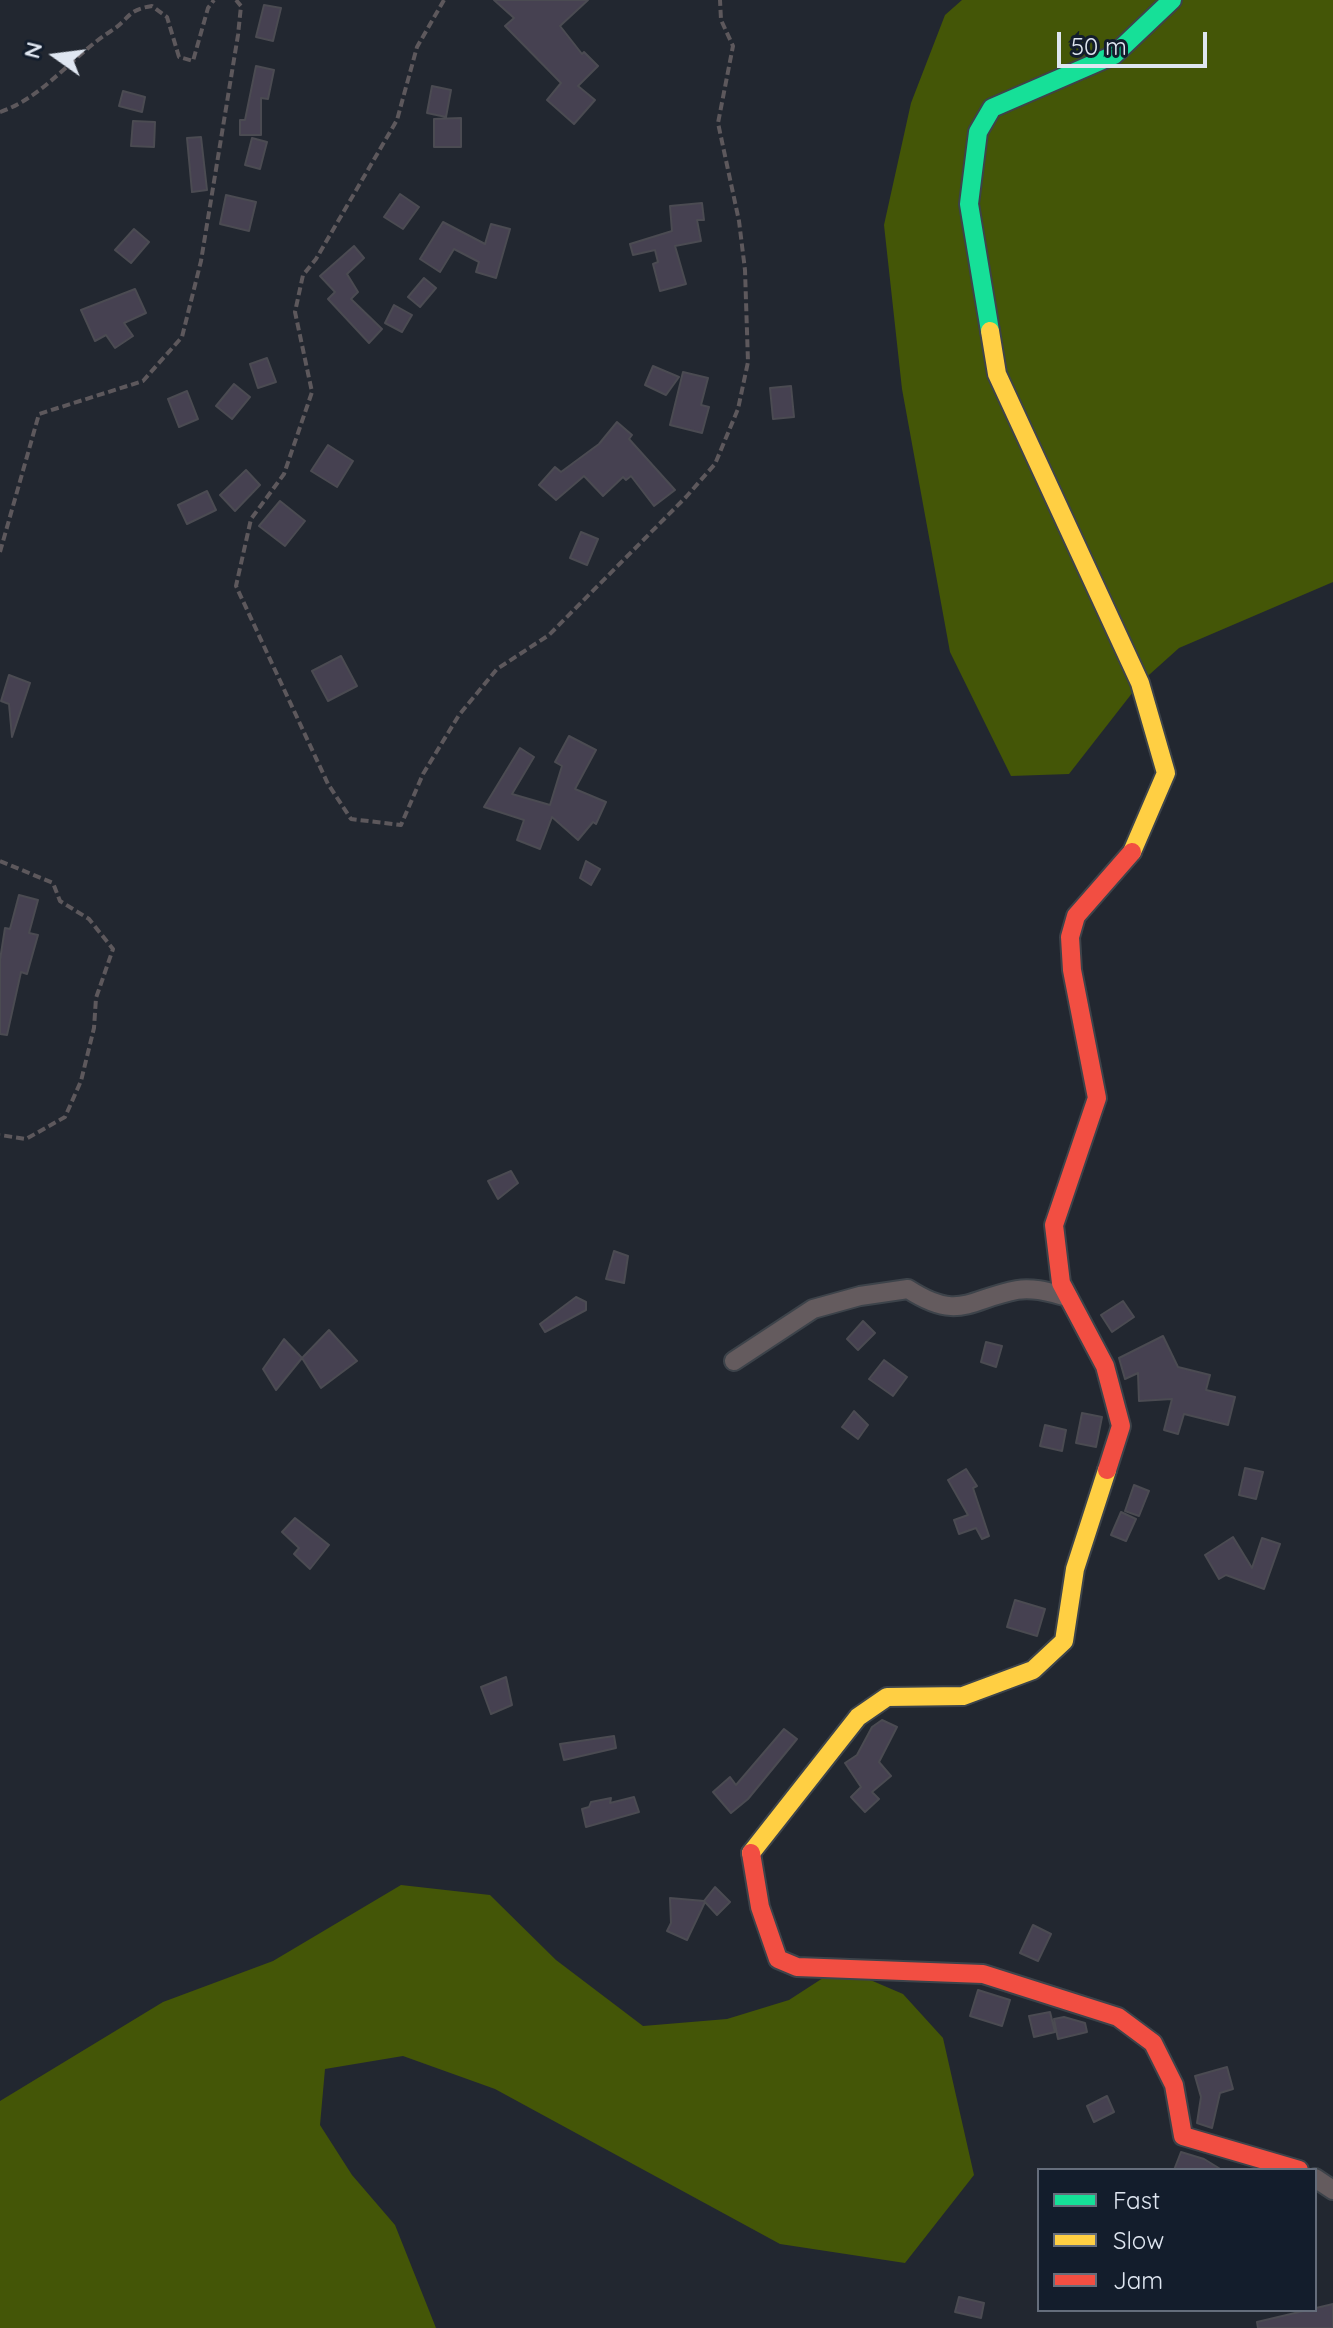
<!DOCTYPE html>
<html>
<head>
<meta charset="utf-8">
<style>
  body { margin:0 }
  #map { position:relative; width:1333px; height:2328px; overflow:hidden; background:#222730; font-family:Quicksand,sans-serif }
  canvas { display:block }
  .legend { position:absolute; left:1037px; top:2168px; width:280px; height:144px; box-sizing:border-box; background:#131d2c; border:2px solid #656d7b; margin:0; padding:10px 14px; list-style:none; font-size:24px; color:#dfe6f1 }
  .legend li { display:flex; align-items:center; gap:16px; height:40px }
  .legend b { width:40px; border:2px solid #656d7b }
  .north { position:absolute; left:16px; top:16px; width:80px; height:80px; -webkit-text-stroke:6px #131d2c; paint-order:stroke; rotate:284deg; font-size:22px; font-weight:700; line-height:32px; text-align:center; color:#dfe6f1 }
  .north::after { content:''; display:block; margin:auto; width:28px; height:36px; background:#dfe6f1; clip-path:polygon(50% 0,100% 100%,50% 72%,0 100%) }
  .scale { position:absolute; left:1057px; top:32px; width:150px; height:36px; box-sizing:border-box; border:4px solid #dfe6f1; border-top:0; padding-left:10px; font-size:24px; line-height:28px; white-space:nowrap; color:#dfe6f1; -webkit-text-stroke:6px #131d2c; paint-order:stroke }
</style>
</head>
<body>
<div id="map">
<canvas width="1333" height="2328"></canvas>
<ul class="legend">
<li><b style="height:10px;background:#16e098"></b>Fast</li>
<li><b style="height:10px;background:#ffcf43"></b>Slow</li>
<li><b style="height:10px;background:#f24e42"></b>Jam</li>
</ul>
<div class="north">N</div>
<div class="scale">50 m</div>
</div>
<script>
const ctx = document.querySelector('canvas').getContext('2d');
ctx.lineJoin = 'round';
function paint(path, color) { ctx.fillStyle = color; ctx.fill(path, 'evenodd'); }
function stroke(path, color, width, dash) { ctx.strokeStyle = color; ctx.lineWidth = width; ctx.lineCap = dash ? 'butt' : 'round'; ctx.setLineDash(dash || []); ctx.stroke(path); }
paint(new Path2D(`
  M962,0h371v582l-154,66 -39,35 -71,91 -58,2 -61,-124 -48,-263 -18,-164 27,-122 34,-88z
  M401,1885l89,10 66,65 87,66 84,-7 62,-19 51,-33 63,27 40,44 31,137 -69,88 -125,-19 -285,-155 -92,-33 -78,13 -5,56 32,50 43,50 41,103h-436v-227l163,-99 110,-41z`), '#445607');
const building = new Path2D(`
  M494,0h94l-28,26 22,28 2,-2 14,14 -20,20 17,14 -21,24 -27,-24 14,-17 -56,-57 9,-8z
  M264,5l17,3 -8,33 -17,-4z
  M256,66l18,4 -6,29 -7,-1v37h-21v-15h5z
  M432,86l19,4 -5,27 -19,-4z
  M123,91l22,6 -3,15 -23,-6z
  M461,118v29h-27v-28z
  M133,121l22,1 -1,25 -23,-1z
  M201,137l6,53 -15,2 -5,-54z
  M252,138l15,4 -7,27 -15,-4z
  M400,194l19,13 -16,22 -19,-12z
  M226,195l30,7 -7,29 -29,-7z
  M702,203l2,17h-7l4,21 -26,5 11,38 -26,7 -7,-27 5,-2 -3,-12 -22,5 -3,-11 42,-13 -2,-25z
  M443,222l42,22 6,-20 19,5 -14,49 -20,-6 3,-10 -25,-13 -14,23 -20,-13z
  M134,229l15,13 -18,21 -16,-13z
  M354,246l10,12 -17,16 11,18 -7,7 31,30 -13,14 -41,-44 7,-7 -15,-16z
  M424,278l12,10 -16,19 -12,-10z
  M135,289l11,24 -22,10 9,13 -18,12 -9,-13 -11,6 -14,-31z
  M394,305l18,10 -10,17 -17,-9z
  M267,358l9,24 -18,6 -8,-24z
  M653,366l26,11 -13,18 -21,-10z
  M683,372l25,6 -7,27 8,2 -7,26 -32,-8z
  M234,384l16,13 -18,22 -16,-13z
  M791,386l3,31 -21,2 -3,-31z
  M187,391l11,28 -19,8 -11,-28z
  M617,422l15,13 -3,4 46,51 -21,16 -23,-30 -5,4 -3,-3 -20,19 -19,-20 -28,24 -17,-15 16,-18 6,5 38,-28z
  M328,445l25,16 -16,26 -26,-16z
  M246,470l14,15 -25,26 -15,-16z
  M207,491l9,19 -29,14 -9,-19z
  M280,501l25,20 -20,25 -26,-20z
  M581,532l17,7 -11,26 -17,-7z
  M341,656l16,30 -29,15 -16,-30z
  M9,675l21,8 -18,54 -3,-33 -8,-3z
  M569,736l27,14 -21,39 31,13 -10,22 -3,-2 -15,18 -26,-23 -12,32 -23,-9 7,-20 -40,-13 36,-59 14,9 -22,37 38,11 12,-39 -7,-4z
  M586,861l14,8 -9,16 -11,-7z
  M19,895l19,5 -9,33 9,2 -11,39 -6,-2 -14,63 -7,-1v-74l5,-32 5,1z
  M511,1171l7,12 -20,16 -10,-18z
  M614,1251l14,5 -4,27 -18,-4z
  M576,1297l10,5v8l-41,22 -5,-8z
  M1123,1301l11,16 -22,15 -11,-17z
  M863,1321l12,12 -17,17 -11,-11z
  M329,1330l28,31 -36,27 -19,-30z
  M1163,1336l15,31 32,8 -4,15 29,7 -7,28 -44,-11 -6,20 -14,-4 8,-31 -33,2 -1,-28 -13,6 -6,-21z
  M284,1339l18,19 -26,32 -13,-21z
  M986,1342l16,4 -6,21 -15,-5z
  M884,1360l23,17 -14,19 -24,-17z
  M854,1411l14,14 -10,14 -16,-12z
  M1082,1413l20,4 -6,30 -20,-4z
  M1045,1425l21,5 -4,21 -22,-5z
  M1245,1468l18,4 -7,27 -17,-4z
  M966,1469l11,17 -4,2 16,48 -7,3 -6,-11 -17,6 -5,-14 14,-5 -20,-35z
  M1134,1485l15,6 -10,25 -14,-5z
  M1121,1512l15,7 -10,22 -15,-6z
  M295,1518l34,27 -19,24 -16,-15 5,-6 -17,-16z
  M1233,1537l19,31 10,-30 18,6 -16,45 -38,-14 -7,4 -14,-24z
  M1015,1600l30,9 -8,27 -30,-9z
  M506,1677l6,28 -21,9 -10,-27z
  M882,1720l15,7 -18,35 12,14 -19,16 7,7 -14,13 -14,-15 10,-10 -16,-24 12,-8 15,-28z
  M784,1729l13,10 -49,60 -17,14 -18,-21 17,-15 6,8z
  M614,1736l2,12 -52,12 -4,-16z
  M634,1797l5,15 -53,15 -4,-18 7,-2 2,-5 20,-4 -1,5z
  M715,1887l15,15 -13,13 -12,-13 -18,38 -20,-9 4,-8 -1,-25 34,3z
  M1033,1925l18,9 -13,27 -18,-8z
  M978,1990l32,10 -8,26 -32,-10z
  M1050,2012l5,20 -21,5 -5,-21z
  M1064,2017l21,6 2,9 -29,7 -4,-20z
  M1227,2067l6,22 -13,4 -8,35 -15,-5 4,-26 -6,-21z
  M1107,2096l7,16 -20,10 -7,-16z
  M1181,2152l23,7 18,11h-48z
  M959,2297l25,6 -3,15 -26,-6z
  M1333,2304v24h-75l-1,-6z`);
paint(building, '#464151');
stroke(building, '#4b4b52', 2);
const street = new Path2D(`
  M734,1361l79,-52 47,-13 48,-7c51,33 61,10 109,1 17,-3 35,3 51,7
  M1315,2178l18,12`);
const fast = new Path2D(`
  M990,331l-21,-127 9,-72 14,-24 122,-53 58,-55`);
const slow = new Path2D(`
  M990,331l7,43 143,309 26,90 -34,79
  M751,1853l107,-136 29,-20 76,-1 70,-26 31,-29 11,-72 32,-99`);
const jam = new Path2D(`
  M1107,1470l14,-44 -16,-60 -44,-83 -7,-58 43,-127 -25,-128 -2,-33 6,-21 56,-64
  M751,1853l9,54 18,52 19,8 186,7 135,43 35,26 21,42 9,51 116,34`);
stroke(street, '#3d434a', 22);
stroke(fast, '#3d434a', 22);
stroke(slow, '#3d434a', 22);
stroke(jam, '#3d434a', 22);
stroke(new Path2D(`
  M444,0l-27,47 -20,73 -81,139 -13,16 -8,37 17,80 -28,82 -33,45 -15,67 92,198 23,35 50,6 22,-51 36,-59 38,-46 52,-34 137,-138 29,-33 23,-55 10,-47 -3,-92 -6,-49 -21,-98 15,-77 -12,-26 -1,-20
  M0,112c44,-15 72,-56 111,-81 19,-12 15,-21 41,-25l15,11 12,40 14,4 15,-53 6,-8
  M0,552l39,-138 104,-33 39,-44 19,-76 37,-226 3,-29 -5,-6
  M0,861l53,22 7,18 29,18 24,30 -17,49 -2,30 -13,53 -16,36 -39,22 -26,-4`), '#5d585c', 4, [8, 4]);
stroke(street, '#645b5e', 18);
stroke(fast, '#16e098', 18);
stroke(slow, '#ffcf43', 18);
stroke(jam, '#f24e42', 18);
</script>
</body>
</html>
